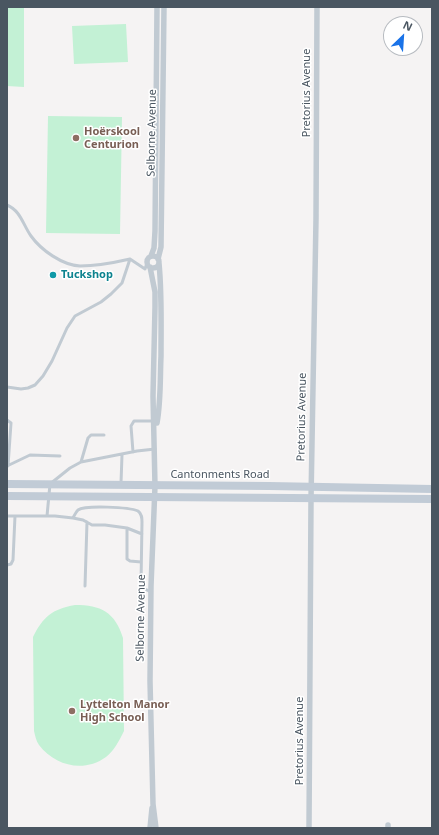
<!DOCTYPE html>
<html>
<head>
<meta charset="utf-8">
<style>
  body { margin:0 }
  #map { position:relative; width:439px; height:835px; overflow:hidden; background:#f5f3f3; font-family:"Noto Sans",sans-serif }
  canvas { display:block }
  .frame { position:absolute; inset:0; border:8px solid #4a5661; pointer-events:none }
  .north { position:absolute; left:383px; top:16px; width:40px; height:40px; box-sizing:border-box; background:#fff; border:1px solid #b7bbc0; border-radius:50%; rotate:25deg; font-size:11px; font-weight:700; line-height:16px; text-align:center; color:#4a5661 }
  .north::after { content:''; display:block; margin:auto; width:14px; height:18px; background:#1a73e8; clip-path:polygon(50% 0,100% 100%,50% 72%,0 100%) }
</style>
</head>
<body>
<div id="map">
<canvas width="439" height="835"></canvas>
<div class="frame"></div>
<div class="north">N</div>
</div>
<script>
const ctx = document.querySelector('canvas').getContext('2d');
ctx.lineJoin = 'round';
function paint(path, color) { ctx.fillStyle = color; ctx.fill(path, 'evenodd'); }
function stroke(path, color, width, dash) { ctx.strokeStyle = color; ctx.lineWidth = width; ctx.lineCap = dash ? 'butt' : 'round'; ctx.setLineDash(dash || []); ctx.stroke(path); }
function drawText(font, color, halo, rows, align = 'center') {
  ctx.font = font + ' "Noto Sans",sans-serif'; ctx.lineWidth = 3; ctx.setLineDash([]); ctx.textBaseline = 'middle'; ctx.strokeStyle = halo; ctx.fillStyle = color; for (const [text, x, y, turn = 0] of rows) {
    ctx.save(); ctx.translate(x, y); ctx.rotate((+turn || 0) * Math.PI / 180); ctx.textAlign = isNaN(turn) ? turn : align; if (halo) ctx.strokeText(text, 0, 0); ctx.fillText(text, 0, 0); ctx.restore();
  }
}
paint(new Path2D(`
  M7,7h17v80l-17,-1z
  M126,24l2,38 -54,2 -2,-38z
  M48,116l74,1 -2,117 -74,-1z
  M75,605c26,0 40,7 48,33l1,93c-5,10 -10,20 -18,26 -22,16 -51,9 -67,-12 -3,-4 -4,-10 -5,-14l-1,-94c10,-20 19,-28 42,-32z`), '#c3f1d5');
stroke(new Path2D(`
  M7,205c14,6 16,20 24,31 10,14 31,29 49,30 14,0 37,-4 50,-7l15,10 2,-6
  M7,387l14,2 7,-1 7,-3 8,-9 9,-15 15,-33 8,-12 26,-14 10,-8 11,-11 8,-24
  M7,420l4,3 -3,43
  M133,452l-2,-26 3,-5h20
  M81,462l7,-24 3,-3h13
  M7,466l23,-11 30,1
  M121,483l1,-28
  M7,516h48l18,2 10,2 9,5h13l22,3 15,6
  M47,516l3,-32 20,-16 11,-6 56,-11 18,-2
  M73,518c1,-2 3,-6 5,-8 7,-5 51,-3 60,1 4,3 4,7 4,11l-1,62 2,4 8,4
  M127,528v31l3,2 11,1
  M7,565l4,-1 2,-4 2,-44
  M85,586l2,-64`), '#c1cad2', 3);
stroke(new Path2D(`
  M151,256l3,-8 1,-17 2,-224
  M147 262a6 6 0 1 1 12 0a6 6 0 1 1-12 0Z
  M158,259l3,-12 3,-240
  M150,267l5,25v15l-2,89 2,90 -4,100 -1,95 3,123 3,24
  M157,423c4,-22 3,-45 4,-67 0,-31 1,-62 -2,-93
  M388,825v3
  M150,828l2,-20
  M309,828l2,-329 5,-280 1,-212`), '#c1cad2', 5.5);
stroke(new Path2D(`
  M7,484l262,2 163,3
  M7,496l425,3`), '#c1cbd6', 8);
for (const [x, y, r, color] of [
  [76,138,4,"#8d6e63"],
  [53,275,4,"#0f9aa8"],
  [72,711,4,"#8d6e63"]
]) { const dot = new Path2D(); dot.arc(x, y, r, 0, 2 * Math.PI); ctx.fillStyle = color; ctx.fill(dot); stroke(dot, '#fff', 1.5); }
drawText('11px', '#4a5661', '#fff', [
  ["Pretorius Avenue",307,93,-90],
  ["Selborne Avenue",152,133,-89],
  ["Pretorius Avenue",302,417,-89],
  ["Cantonments Road",220,475],
  ["Selborne Avenue",141,618,-89],
  ["Pretorius Avenue",300,741,-90]
]);
drawText('bold 11px', '#785e54', '#fff', [
  ["Hoërskool",84,132],
  ["Centurion",84,145],
  ["Lyttelton Manor",80,705],
  ["High School",80,718]
], 'left');
drawText('bold 11px', '#0d838f', '#fff', [
  ["Tuckshop",61,275]
], 'left');
</script>
</body>
</html>
